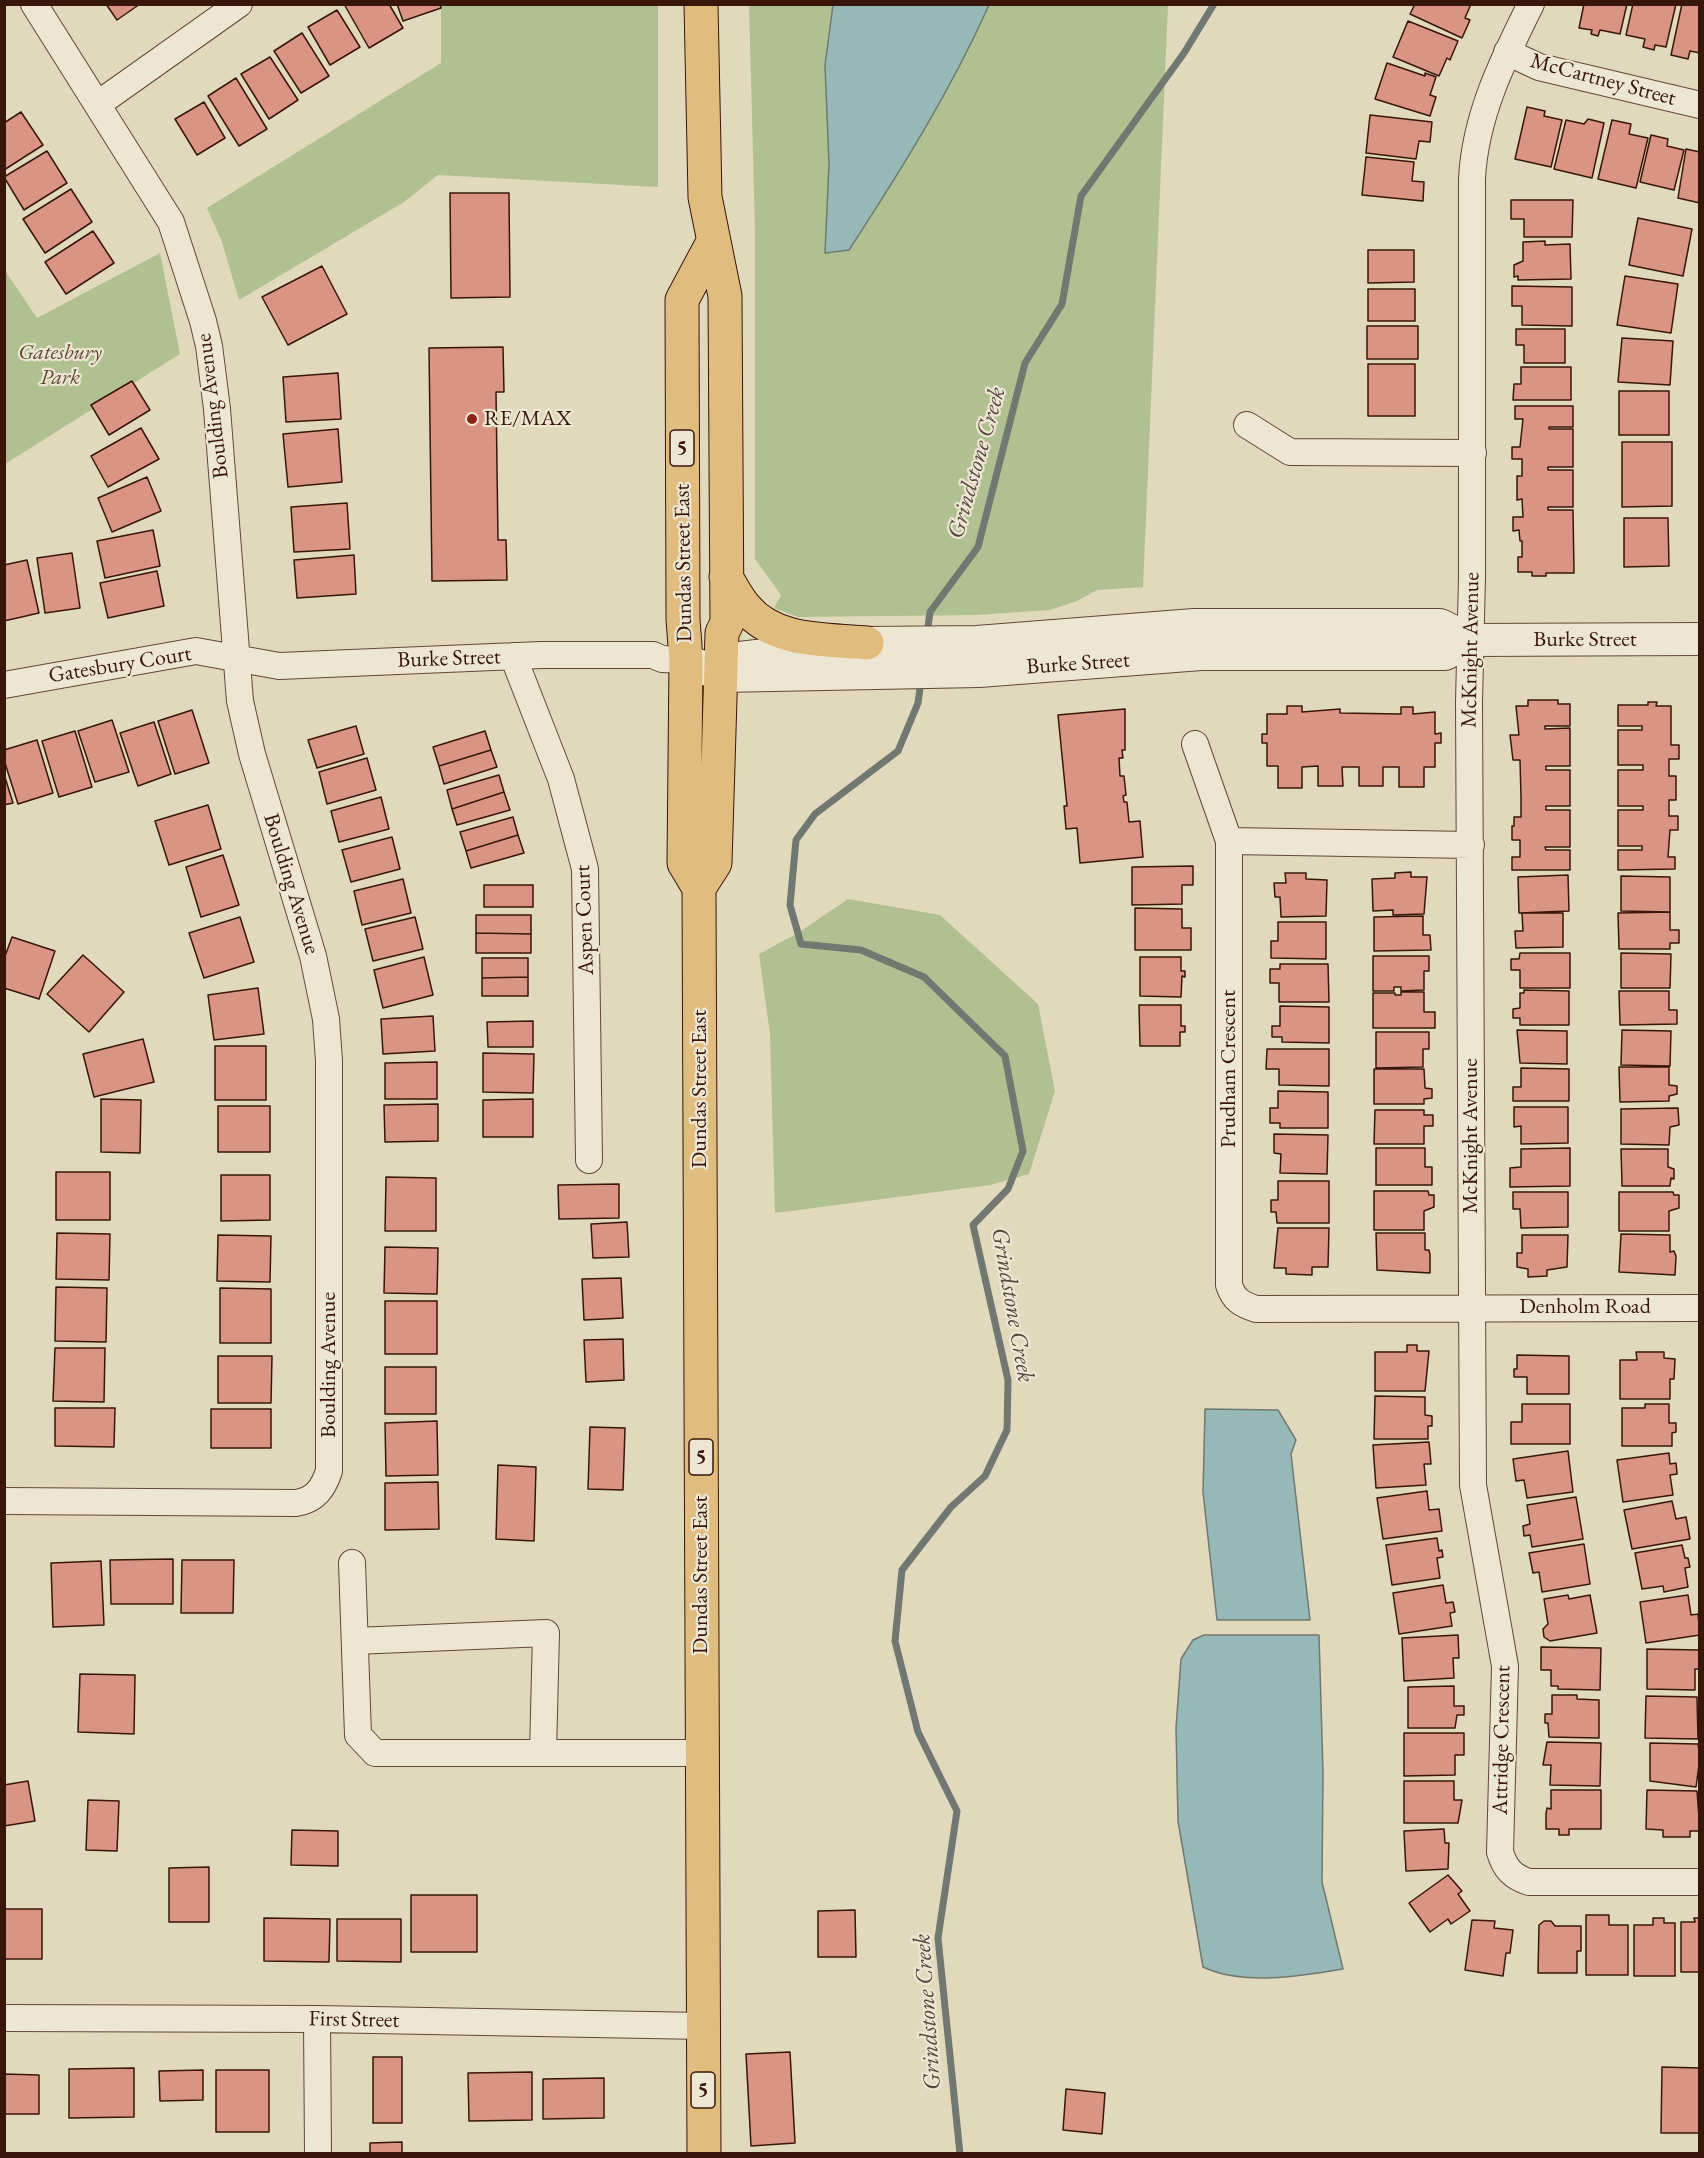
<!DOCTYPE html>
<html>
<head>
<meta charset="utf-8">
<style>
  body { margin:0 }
  #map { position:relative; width:1704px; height:2158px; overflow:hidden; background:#e1d9bb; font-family:"EB Garamond",serif }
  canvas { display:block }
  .frame { position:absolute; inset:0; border:6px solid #381609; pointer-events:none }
</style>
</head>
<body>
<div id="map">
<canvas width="1704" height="2158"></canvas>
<div class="frame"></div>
</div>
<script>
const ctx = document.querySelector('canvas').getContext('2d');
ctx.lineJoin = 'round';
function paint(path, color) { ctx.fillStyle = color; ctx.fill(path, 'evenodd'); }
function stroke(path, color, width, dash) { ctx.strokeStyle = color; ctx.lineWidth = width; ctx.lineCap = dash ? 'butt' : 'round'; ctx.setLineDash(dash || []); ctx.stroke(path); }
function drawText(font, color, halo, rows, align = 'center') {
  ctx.font = font + ' "EB Garamond",serif'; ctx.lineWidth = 4.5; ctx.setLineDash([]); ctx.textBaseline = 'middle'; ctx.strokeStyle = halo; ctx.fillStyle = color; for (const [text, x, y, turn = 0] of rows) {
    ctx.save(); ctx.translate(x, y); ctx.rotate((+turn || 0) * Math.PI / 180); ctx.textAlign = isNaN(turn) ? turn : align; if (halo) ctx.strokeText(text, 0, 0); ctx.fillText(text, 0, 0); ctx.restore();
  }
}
paint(new Path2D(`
  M441,5h217v182l-220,-12 -34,27 -165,98 -17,-58 -15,-34 234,-145z
  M749,5h419l-25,582 -46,3 -20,11 -27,9 -72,5 -180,2 -24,-9 7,-13 -26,-36v-328z
  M160,253l20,101 -175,110 -1,-195 33,49z
  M848,899l92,16 98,89 17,87 -26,83 -39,11 -215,28 -5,-179 -11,-80 39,-21z`), '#b1c091');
const water = new Path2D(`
  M833,5h156c-39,87 -88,165 -140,245l-24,3 4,-89 -4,-99z
  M1205,1409l73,1 18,30 -5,14 19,166h-93l-14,-128z
  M1204,1635h115l4,137 -1,110 21,87c-42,7 -100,17 -140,-2l-25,-146 -2,-93 5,-69 12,-19z`);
paint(water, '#96b9b7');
stroke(water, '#707871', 1.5);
stroke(new Path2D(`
  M927,634l3,-22 48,-65 47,-184 37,-59 19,-108 103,-143 30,-49
  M921,681l-3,22 -20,48 -83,63 -19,26 -6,65 11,39 60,6 63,27 81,79 18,95 -15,38 -35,36 35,155 -1,50 -22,46 -34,31 -49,63 -7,71 23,91 39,79 -19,127 22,216`), '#707871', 7);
const building = new Path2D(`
  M106,4h34l-23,16z
  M344,4h45l14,24 -34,20z
  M397,4h43l1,4 -38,13z
  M1415,4h56l-6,14 5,2 -8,18 -52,-24z
  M1584,4h43l-7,30 -20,-4 -2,6 -7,-2 1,-4 -13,-2z
  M1633,4h43l-10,43 -11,-2 -1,5 -11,-3 2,-8 -19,-4z
  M1682,4h18v49l-10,-2 -2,8 -17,-4z
  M337,10l23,37 -30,18 -22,-38z
  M1408,21l50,20 -8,19 -3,-2 -8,18 -46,-19z
  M302,33l27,43 -28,17 -27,-42z
  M270,57l28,43 -29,19 -28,-45z
  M1387,63l38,13v-3l11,4 -6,18 6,2 -6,19 -55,-17z
  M236,78l31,51 -28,17 -31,-50z
  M204,102l21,36 -28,17 -22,-36z
  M1527,107l18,4 -1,5 18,4 -11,47 -36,-8z
  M21,112l22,33 -39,25v-47z
  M1370,115l62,7 -2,20 -11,-1 -3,18 -50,-6z
  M1588,119l16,4 -12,55 -38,-9 12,-49 18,4z
  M1612,120l19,4 -2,10 19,4 -12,50 -38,-9z
  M1651,135l17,4 -1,7 17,4 -10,40 -34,-8z
  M1686,149l14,3v51l-22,-5z
  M47,151l20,32 -43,27 -20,-33z
  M1366,157l48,5 -2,19 12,1 -1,19 -61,-6z
  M71,189l21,33 -47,31 -22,-34z
  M450,193h59l1,104 -59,1z
  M1511,200h62l-1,37h-48v-18h-13z
  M1638,218l54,11 -9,47 -54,-11z
  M93,231l21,32 -48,31 -21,-32z
  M1545,241v4l25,-1 1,35 -53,1v-4l-4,1v-12l9,-4v-19z
  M1368,250h46v32l-46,1z
  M322,266l25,48 -59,31 -26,-48z
  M1625,276l53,8 -7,49 -54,-8z
  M1512,286l60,1v39l-50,-1v-19h-10z
  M1368,289h47v32h-47z
  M1367,326h51v33h-51z
  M1516,329h49v34h-41v-18h-8z
  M1622,338l51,3 -3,44 -52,-3z
  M503,347l1,45h-8l2,148h8l1,40 -75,1 -3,-233z
  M1368,364h47v52h-47z
  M1521,367h50v33h-58l1,-16h7z
  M338,373l3,46 -55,3 -3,-45z
  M132,381l18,29 -41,25 -18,-30z
  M1619,391h50v44h-50z
  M1515,406h58v21h-24v2h24v38h-25v3h25v37h-25v3h25l1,63h-28v3h-14v-4h-14v-15h4v-16h-2l-1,-11 -6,1v-14h10l-1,-18 -5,1v-24h5v-17h-10v-12h8l3,-28h-8z
  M141,428l18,31 -51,28 -17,-31z
  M338,429l4,53 -54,5 -5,-53z
  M1622,442h50v64l-50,1z
  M147,477l14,34 -49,21 -14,-34z
  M347,503l3,46 -56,3 -3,-45z
  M1624,518h44l1,48 -45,1z
  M153,530l7,36 -55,12 -8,-37z
  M72,553l8,55 -35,5 -8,-55z
  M354,555l2,39 -59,4 -3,-38z
  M27,560l12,53 -35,8v-56z
  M157,571l7,35 -56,12 -8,-35z
  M1528,700h30v4h12v22h-25v3l25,-1v38h-24v4h24v36h-24v4h24v37h-25l1,3h24v20h-58v-13h8v-17h-8v-14h2v-9h7v-20l-1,-37h-7l-3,-25h9l-3,-29h12z
  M1648,702h9l-1,4h15v39h8v14h-10v17h7v24h-7v16h9v14h-8l-2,27h7v12l-57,1v-20h24v-4h-24v-36h25v-4h-25v-36h25v-5h-25v-35h24v-4h-24v-21h30z
  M1287,706h15v6l38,-3v4l61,1v-7h12v7l22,-2v22l6,-1v10h-6v24h-11v20h-25v-20h-16v19h-24v-19h-17l1,19h-25v-20l-16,1v21h-24v-22h-11v-23h-5v-9h5v-20h20z
  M1125,709v41h-3l1,8h-4l1,18h4l2,19 -3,1 1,6h3l2,20 11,-1 3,36 -63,6 -3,-35 -11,1 -2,-23h3l-9,-91z
  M192,710l17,53 -34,11 -17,-53z
  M112,720l17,52 -34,10 -17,-51z
  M154,722l17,52 -33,12 -18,-53z
  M356,726l8,28 -47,14 -9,-28z
  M75,731l17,56 -33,10 -17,-56z
  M485,731l6,19 -52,16 -6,-19z
  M37,740l16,53 -35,11 -14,-44v-10z
  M491,750l6,17 -53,17 -5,-18z
  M367,758l9,32 -49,14 -8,-32z
  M4,774l9,29 -9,2z
  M499,775l5,17 -52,17 -5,-19z
  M504,792l6,18 -53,15 -5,-16z
  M381,797l8,32 -50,13 -8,-31z
  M208,805l13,44 -52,16 -14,-44z
  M513,817l5,18 -52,16 -6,-19z
  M518,835l6,18 -53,15 -5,-17z
  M392,837l8,32 -49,13 -9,-32z
  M223,855l16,50 -38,12 -15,-50z
  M1193,866v19h-11v19l-50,1v-38z
  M1411,872v5h16l-3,37 -31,1v-5l-20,1 -1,-32 23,-1v-5z
  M1285,873h21v6l21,1 -1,36 -45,1 -1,-20h-5l-1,-14h12z
  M1568,875l1,36 -50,2 -1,-36z
  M1621,876l49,1v35l-49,-1z
  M403,879l8,34 -49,12 -8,-34z
  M484,885h49v22h-49z
  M1135,908l47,1v19h9v22h-56z
  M1670,912v18h9v13h-9v6h-51l-1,-36z
  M1522,913h41v34l-47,1 -1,-17h8z
  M476,915h55v19l-55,-1z
  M1423,916v19h7l1,15 -57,1v-34z
  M240,917l14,45 -50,16 -15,-45z
  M415,917l8,32 -50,12 -8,-32z
  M1278,922h48v37l-55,-1v-17h7z
  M476,933l55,1v19h-55z
  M12,937l43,14 -16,48 -35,-11v-29z
  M1520,953h50v35h-50v-18h-9v-11h8z
  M1621,953l50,1 -1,34h-49z
  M83,955l41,37 -35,40 -42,-38z
  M1373,956h56v15h-5v19l-23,1v-4h-7v4h-21z
  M424,957l9,38 -50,13 -9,-38z
  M1140,957h41v14h4v6l-3,-1 -1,21 -41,-1z
  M482,958h46v19l-46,1z
  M1280,964h48l1,38h-50v-19h-9v-14h10z
  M528,977v19h-46v-18z
  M258,988l6,46 -50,6 -6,-45z
  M1524,990l45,1v34h-49v-7h-7v-9l7,-1v-15h4z
  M1619,991h50v19h8v14l-57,1z
  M1401,992h23v20h11v16h-62v-35h22v2h6z
  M1139,1005h42v21h4v6h-5v14h-40z
  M1280,1006l49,1v36l-47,-1v-5h-10v-11h8z
  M433,1016l2,35 -52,3 -2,-35z
  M533,1021v26h-45l-1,-25z
  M1517,1030l50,1v33l-47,-1z
  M1622,1030l49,1 -1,35 -49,-1z
  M1376,1032h53v17h-6v18l-47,1z
  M143,1039l11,43 -60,15 -11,-43z
  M215,1046h51v54h-51z
  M1267,1049h62v37l-50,-1v-16h-13z
  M483,1053l51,1 -1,39 -50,-1z
  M437,1062v37h-52v-36z
  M1619,1067h50v18l8,1v8l-8,2v5l-49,1z
  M1521,1068l48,1v32h-56v-14h8z
  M1374,1069h50l1,19 7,1v9l-8,1v5h-50z
  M1278,1091l50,1v36h-48v-5h-10v-15h8z
  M101,1099l40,1 -1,53 -39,-1z
  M533,1099v38h-50v-37z
  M438,1104v37l-53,1 -1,-37z
  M218,1106h52v46h-52z
  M1514,1107h54v36l-47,1v-18l-7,1z
  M1678,1108l1,17 -9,2 -1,18 -48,-1v-35z
  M1375,1110h49v5h9v11h-9v18h-50z
  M1274,1134l54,1 -1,39 -47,-1 1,-19 -7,-1z
  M1376,1148h49v19h7v18h-56z
  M1570,1148v38l-60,1v-19l11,-1v-18z
  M1621,1149h47v18l6,2v10l-3,-1 -1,8h-48z
  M56,1172h54v48h-54z
  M221,1175h49v45l-49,1z
  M386,1177l50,1v53h-51z
  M1278,1181h51v42h-52l-1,-11h-5v-12h7z
  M619,1184v34l-60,1 -1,-34z
  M1374,1191h54l1,4h5v12l-10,4v19h-50z
  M1513,1192h55v35l-47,1 -1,-19h-7z
  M1619,1192h54l1,3h5v13l-10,3v20h-50z
  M627,1222l2,35 -36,1 -2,-34z
  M1278,1228h51l-1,39h-16v8l-26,-1v-6h-12z
  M57,1233l53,1 -1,46 -53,-1z
  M1376,1233h49v17h4l1,5v18l-53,-3z
  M1621,1234l49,1v17l4,-1 2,5 -1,19 -56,-3z
  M218,1235l53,1 -1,46 -53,-1z
  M1522,1235h46l-1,32 -20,3v6l-19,1v-8l-11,-2v-14h5z
  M385,1247l53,1 -1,46 -53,-1z
  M621,1278l2,40 -39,2 -2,-41z
  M56,1287l51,1 -1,54 -51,-1z
  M220,1288l51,1v54h-51z
  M385,1301h52v53h-52z
  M623,1339l1,41 -38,2 -2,-42z
  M1407,1345h10v6h12l-4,40h-50v-39h32z
  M55,1348h50l-1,54 -51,-1z
  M1636,1352h28v6l11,1 -1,20h-4v20h-50v-39h17z
  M1517,1355l52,1v38h-42v-17h-13v-8h3z
  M218,1356h54l-1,47h-53z
  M385,1367h51v47h-51z
  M1375,1396l50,1v18l7,1v10h-4v13h-54z
  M1522,1404h48v40h-59v-22h11z
  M1645,1404h24v19h7v9l-4,1v13h-50v-38h23z
  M55,1408h60l-1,39 -59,-1z
  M211,1409h60v39h-60z
  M437,1421l1,54 -52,1 -1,-53z
  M590,1427l35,1 -2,62 -35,-1z
  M1429,1442l2,22h-7l2,21 -50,3 -3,-43z
  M1568,1451l5,41 -46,6 -3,-18 -8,1 -3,-22z
  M1669,1453l1,11 6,-1 1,11 -7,1 3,20 -50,7 -6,-42z
  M498,1465l38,2 -2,74 -38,-2z
  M438,1482l1,47 -54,1v-47z
  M1427,1491l2,19 10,-1 3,22 -59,8 -6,-41z
  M1576,1497l7,42 -51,8 -2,-12 -6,1 -1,-10 7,-2 -3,-19z
  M1672,1501l4,18 10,-2 4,22 -58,10 -8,-39z
  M1437,1538l2,13 3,-1 1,7 -6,1 3,20 -48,7 -6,-40z
  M1584,1544l6,40 -48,8 -3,-20 -6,1 -4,-20z
  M1682,1545l3,13h3l2,9 -5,1 3,19 -24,5 -1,-6 -21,3 -7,-36z
  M173,1559v45h-62l-1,-44z
  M182,1560h52l-1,53h-52z
  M101,1561l3,64 -51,2 -2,-64z
  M1443,1585l3,18 7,-1 2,10 -5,1 2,13 -53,8 -6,-41z
  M1568,1595l1,4 21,-4 7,38 -47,8 -6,-4 -1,-8 5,-5 -4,-25z
  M1688,1595l3,20 7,-1 2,21 -54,8 -6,-41z
  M1458,1635l1,23h-6l1,20 -50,3 -2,-43z
  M1541,1647l60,1 -1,42 -42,-1v-3h-7v-16h-10z
  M1647,1649l52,1 1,19h-5v21l-48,-1z
  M80,1674l55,1 -1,59 -56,-2z
  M1454,1686v20h10v9h-7l-2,13h-47v-41z
  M1552,1695h25v4l22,1v38l-50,-1 -1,-14h-3v-9h7z
  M1646,1696l51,1 1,42 -53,-1z
  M1404,1733h60v22h-9v20l-51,1z
  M1547,1742l54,1 -1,43 -50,-1 1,-20h-8z
  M1650,1743l48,1 2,13 -4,30 -46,-6z
  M28,1781l7,40 -31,5v-41z
  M1404,1781h50v19h8l-4,23h-54z
  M1551,1790h50v39h-32v6h-10v-6h-13v-15l1,-6 4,1z
  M1647,1790l50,1 3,40h-10v6h-27v-7l-17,-1z
  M88,1800l31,1 -2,50 -31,-1z
  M1444,1829l1,14h4l-1,26 -42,2 -2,-40z
  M292,1830l46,1v35l-47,-1z
  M209,1867v55h-40v-54z
  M1448,1875l14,16 -4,3 12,17 -19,13 -3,-5 -18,13 -21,-29z
  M411,1895h66v57h-66z
  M4,1909h38v50h-38z
  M855,1910l1,47h-38v-46z
  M1586,1915h23v10h19v50h-42z
  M264,1918l66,1 -1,43 -65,-1z
  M1653,1918h11v5h11v53h-41v-51h19z
  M1694,1918h6v54h-19v-50h14z
  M337,1919h64v43l-64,-1z
  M1472,1920l23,1 -1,7 19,2 -3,23h-4l-3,23 -38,-6z
  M1544,1921h7l4,5h26v25h-4v22h-39l1,-48z
  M790,2052l5,91 -44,3 -5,-92z
  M373,2057h29v66h-29z
  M1662,2067l38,1v65h-39z
  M134,2068v49l-65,1v-49z
  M203,2070v30l-43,1 -1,-30z
  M216,2070h53v62h-53z
  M532,2072v48l-63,1 -1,-48z
  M4,2074l35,1v39h-35z
  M604,2078v40l-61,1v-40z
  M1066,2089l39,4 -3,41 -39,-4z
  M402,2142v12h-32v-11z`);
paint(building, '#d99484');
stroke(building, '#381609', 1.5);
const minor = new Path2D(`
  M1531,4c-28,56 -56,112 -59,175v398l-3,125 4,783 32,181 -5,186c5,17 13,25 29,30h171
  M1507,52l32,15 161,38
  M98,104l141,-100
  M1247,425l43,27 183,1
  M513,656l48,123 24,90 4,291
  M4,685l192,-34 83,15 262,-11h112l9,4 24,1
  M1195,744l34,97v444c5,15 12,19 27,24l444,-1
  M1229,841l242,4
  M4,1501l292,2c19,-3 27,-14 33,-32v-410l-3,-42 -13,-63 -61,-202 -12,-53 -23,-292 -8,-63 -6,-25 -32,-99 -137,-218
  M352,1563l6,172 17,18h326
  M355,1641l191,-8 -3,120
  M4,2018l313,1 386,7
  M317,2019l1,135`);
const tertiary = new Path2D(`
  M723,660l144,-17 110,-1 217,-17h246l31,15
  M698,665l23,11 258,-5 222,-17h244l26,-14 229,-1`);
const primary = new Path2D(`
  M726,577c6,10 12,22 20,31 29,35 80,31 121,35
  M699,888l16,-25 7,-230 5,-10 -2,-327 -20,-99 -4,-193
  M704,2154l-5,-1266 -15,-25 2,-203 -3,-41 -1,-319 31,-58`);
stroke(minor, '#624736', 28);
stroke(tertiary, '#624736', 34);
stroke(primary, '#381609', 35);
stroke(minor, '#ece6d3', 26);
stroke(tertiary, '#ece6d3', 32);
stroke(primary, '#e0bc7e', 33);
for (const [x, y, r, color] of [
  [472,419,6,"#8f2418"]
]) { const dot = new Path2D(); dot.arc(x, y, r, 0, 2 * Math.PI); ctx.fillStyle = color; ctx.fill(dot); stroke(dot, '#ece6d3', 2); }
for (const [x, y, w] of [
  [682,448,24],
  [701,1457,24],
  [703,2090,24]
]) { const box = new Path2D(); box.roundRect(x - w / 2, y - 18, w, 36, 4.5); ctx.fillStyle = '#ece6d3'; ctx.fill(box); stroke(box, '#381609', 1.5); }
drawText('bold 21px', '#381609', null, [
  ["5",682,448],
  ["5",701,1457],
  ["5",703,2090]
]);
drawText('22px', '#381609', '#ece6d3', [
  ["McCartney Street",1603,80,15],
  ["Boulding Avenue",213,406,-97],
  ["Dundas Street East",684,563,-91],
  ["Burke Street",1585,640],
  ["McKnight Avenue",1471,650,-89],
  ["Burke Street",449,659,-2],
  ["Burke Street",1078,664,-4],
  ["Gatesbury Court",120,665,-9],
  ["Boulding Avenue",291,884,73],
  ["Aspen Court",585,920,-92],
  ["Prudham Crescent",1229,1069,-90],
  ["Dundas Street East",700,1089,-90],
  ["McKnight Avenue",1471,1136,-90],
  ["Denholm Road",1585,1307],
  ["Boulding Avenue",329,1365,-90],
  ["Dundas Street East",701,1575,-90],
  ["Attridge Crescent",1502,1740,-89],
  ["First Street",354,2020,1]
]);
drawText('italic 22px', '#5c4932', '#ece6d3', [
  ["Gatesbury",60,353],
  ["Park",60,378]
]);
drawText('22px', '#381609', '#ece6d3', [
  ["RE/MAX",484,419]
], 'left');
drawText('italic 24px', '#54473d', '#ece6d3', [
  ["Grindstone Creek",977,463,-74],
  ["Grindstone Creek",1012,1305,80],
  ["Grindstone Creek",928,2012,-94]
]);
</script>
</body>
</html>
